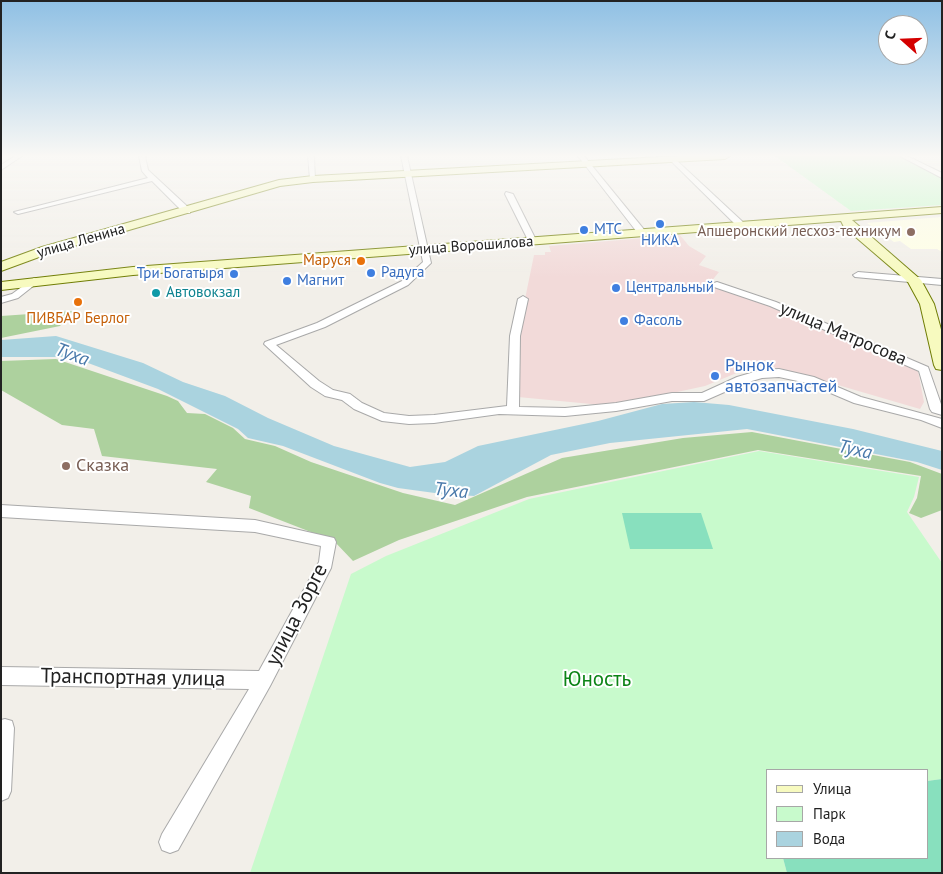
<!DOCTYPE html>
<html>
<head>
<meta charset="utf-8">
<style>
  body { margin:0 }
  #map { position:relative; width:943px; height:874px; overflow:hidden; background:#f2efe9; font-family:"PT Sans",sans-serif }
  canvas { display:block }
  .frame { position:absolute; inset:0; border:2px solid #222; pointer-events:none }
  .legend { position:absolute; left:766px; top:769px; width:162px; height:90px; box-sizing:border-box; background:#fff; border:1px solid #a7a7a7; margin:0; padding:6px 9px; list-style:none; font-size:15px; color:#222 }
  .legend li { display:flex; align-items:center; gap:10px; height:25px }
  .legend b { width:25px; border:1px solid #a7a7a7 }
  .north { position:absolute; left:878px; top:15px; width:50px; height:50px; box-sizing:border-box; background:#fff; border:1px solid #a7a7a7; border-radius:50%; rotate:290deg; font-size:14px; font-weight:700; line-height:20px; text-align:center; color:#222 }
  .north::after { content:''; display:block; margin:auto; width:18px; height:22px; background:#d40000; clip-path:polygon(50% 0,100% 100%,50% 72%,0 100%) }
</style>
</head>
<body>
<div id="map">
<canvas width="943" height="874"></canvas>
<div class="frame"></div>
<ul class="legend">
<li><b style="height:6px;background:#f7fabf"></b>Улица</li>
<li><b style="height:14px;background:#c8facc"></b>Парк</li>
<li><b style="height:14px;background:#aad3df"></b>Вода</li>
</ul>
<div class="north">С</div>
</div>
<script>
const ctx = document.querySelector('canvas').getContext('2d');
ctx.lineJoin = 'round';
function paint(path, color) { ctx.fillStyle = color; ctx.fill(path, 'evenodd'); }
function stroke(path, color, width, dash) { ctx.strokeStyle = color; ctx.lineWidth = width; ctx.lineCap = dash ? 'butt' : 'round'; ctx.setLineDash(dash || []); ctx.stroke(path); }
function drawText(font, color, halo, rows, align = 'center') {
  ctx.font = font + ' "PT Sans",sans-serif'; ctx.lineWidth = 4; ctx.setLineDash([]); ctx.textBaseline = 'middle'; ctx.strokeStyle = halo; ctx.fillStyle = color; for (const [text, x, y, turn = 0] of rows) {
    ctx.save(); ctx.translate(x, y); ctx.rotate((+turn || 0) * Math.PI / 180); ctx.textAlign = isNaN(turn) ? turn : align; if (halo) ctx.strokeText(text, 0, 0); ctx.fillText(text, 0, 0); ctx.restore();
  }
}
paint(new Path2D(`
  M680,235l9,11 17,10 -7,9 20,7 -9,11 60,21 143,63 5,4 6,31 -4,7 -137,-40 -27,-4 -51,21 -93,20 -94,-9 -2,-34 8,-59 10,-49h11v-3h6l-2,-6z`), '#f2dad9');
paint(new Path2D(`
  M942,217v35l-5,-3h-26l-11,-8 -6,1 -27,-19z`), '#ffffe5');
paint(new Path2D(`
  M73,311l-13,15 -59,12v-22z
  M56,359l111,37 11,5 9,12 18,1 28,14 12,11 30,7 36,16 92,31 52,12 107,-47 121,-20 69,-6 158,30 32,12v36l-21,8 -12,-5 8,-15 4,-22 -163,-26 -231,47 -128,43 -46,21 -19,-20 -85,-33 2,-12 -45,-14 11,-13 -115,-13 -8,-27 -32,-4 -61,-35v-29z`), '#add19e');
paint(new Path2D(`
  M775,156h127l40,21v28l-91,6z
  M759,451l160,26 -5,20 -7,15 35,51v216l-15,2v-11h-160v88h16l4,15h-537l101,-299 35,-18 143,-57z`), '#c8facc');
paint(new Path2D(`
  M622,513h79l12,36h-83z
  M942,779v94h-155l-4,-15h144v-77z`), '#88e0be');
paint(new Path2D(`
  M56,336l87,27 40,19 42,14 43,22 66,28 76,21 35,-5 33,-16 120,-25 64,-17 32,-2 35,3 124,24 89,22v19l-25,-8 -170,-33 -137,14 -59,12 -77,41 -32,-2 -44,-6 -18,-5 -97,-37 -35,-8 -10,-9 -80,-40 -78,-29 -19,-3h-60v-17z`), '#aad3df');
const street = new Path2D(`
  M15,156h7l-21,14v-5z
  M139,156h6l3,14 42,39v4h-6l-32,-32 -134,33 -4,-2 134,-34 -6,-7z
  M308,156h6l1,24 -5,-1z
  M401,156h6l24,107 -23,22 -83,42 -49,18 43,36 14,9 17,4 12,9 22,10 25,3 25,-1 73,-9 3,-70 8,-37 5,-3 5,3 -8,37 -1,71 46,1 51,-5 56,-10h30l35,-16 24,-7 18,-1 35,8 47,20 81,22v9l-21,-8 -67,-17 -47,-20 -28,-6 -17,1 -17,5 -41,18h-32l-56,10 -51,5 -66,-2 -65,9 -25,1 -27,-3 -28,-12 -12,-9 -17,-4 -14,-9 -47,-43 1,-2 52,-19 85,-42 21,-19z
  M578,156h6l62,76v4h-6z
  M900,156h7l35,17v5z
  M670,158h4l71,66v4h-6l-69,-68z
  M506,192l7,2 24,48 -1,2 -7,-2 -24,-48z
  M858,272l84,7v6l-87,-8 -2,-2z
  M34,278l3,1v4l-19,15 -17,5v-6l11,-3z
  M717,282l59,20 152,65 14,40v8l-10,-3 -2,-3 -11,-38 -149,-65 -56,-19v-4z
  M1,505l254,15 79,18 2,4 -5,26 -61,118 -92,164 -8,3 -8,-3 -3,-8 3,-8 87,-145 -248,-4v-18l258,4 60,-109 2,-16 -66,-14 -254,-15z
  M5,719l7,2 2,7 -3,63 -3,7 -7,3v-81z`);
const secondary = new Path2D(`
  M680,156h50l-5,3 -412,23 -33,4 -230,67 -49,18v-9l41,-15 237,-67 34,-4z
  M942,207v6l-90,7 69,60 13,24 8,29v37l-6,-1 -2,-4 -14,-61 -12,-22 -64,-55 -3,-6 -708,54 -132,15v-8l132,-15z`);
stroke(street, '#a9a9a9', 2);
stroke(secondary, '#707d05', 2);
paint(street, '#fff');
paint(secondary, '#f7fabf');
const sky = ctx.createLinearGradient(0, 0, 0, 278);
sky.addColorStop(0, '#8fc0e4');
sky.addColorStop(0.56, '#f9f8f5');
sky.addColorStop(1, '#f9f8f500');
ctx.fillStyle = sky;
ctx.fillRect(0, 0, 943, 278);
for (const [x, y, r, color] of [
  [660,224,5,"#3f7fe0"],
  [584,230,5,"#3f7fe0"],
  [911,232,5,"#8d6e63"],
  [361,261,5,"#e8710a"],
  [371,273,5,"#3f7fe0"],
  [234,274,5,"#3f7fe0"],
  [287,281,5,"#3f7fe0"],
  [616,288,5,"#3f7fe0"],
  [156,293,5,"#0f9aa8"],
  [78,302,5,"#e8710a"],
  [624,321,5,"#3f7fe0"],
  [715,376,5,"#3f7fe0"],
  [66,466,5,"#8d6e63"]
]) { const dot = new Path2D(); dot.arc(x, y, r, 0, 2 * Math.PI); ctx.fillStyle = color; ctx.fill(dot); stroke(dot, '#fff', 2); }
drawText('15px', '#366cbe', '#fff', [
  ["МТС",594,230],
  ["НИКА",660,241,"center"],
  ["Радуга",381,273],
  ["Три Богатыря",224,274,"right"],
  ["Магнит",297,281],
  ["Центральный",626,288],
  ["Фасоль",634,321]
], 'left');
drawText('15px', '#785e54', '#fff', [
  ["Апшеронский лесхоз-техникум",901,232]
], 'right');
drawText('15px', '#222', '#fff', [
  ["улица Ленина",81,241,-16],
  ["улица Ворошилова",471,246,-4]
]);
drawText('15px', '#c56008', '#fff', [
  ["Маруся",351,261],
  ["ПИВБАР Берлог",78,319,"center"]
], 'right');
drawText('15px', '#0d838f', '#fff', [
  ["Автовокзал",166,293]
], 'left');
drawText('18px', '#222', '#fff', [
  ["улица Матросова",843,334,23]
]);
drawText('18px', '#366cbe', '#fff', [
  ["Рынок",725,366],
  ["автозапчастей",725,387]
], 'left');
drawText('18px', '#785e54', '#fff', [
  ["Сказка",76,466]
], 'left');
drawText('italic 19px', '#4a7aab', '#fff', [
  ["Туха",72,355,20],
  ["Туха",855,450,12],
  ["Туха",451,491,6]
]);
drawText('21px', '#222', '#fff', [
  ["улица Зорге",297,615,-63],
  ["Транспортная улица",133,678,1]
]);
drawText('21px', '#0c8416', '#fff', [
  ["Юность",597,680]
]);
</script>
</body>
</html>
